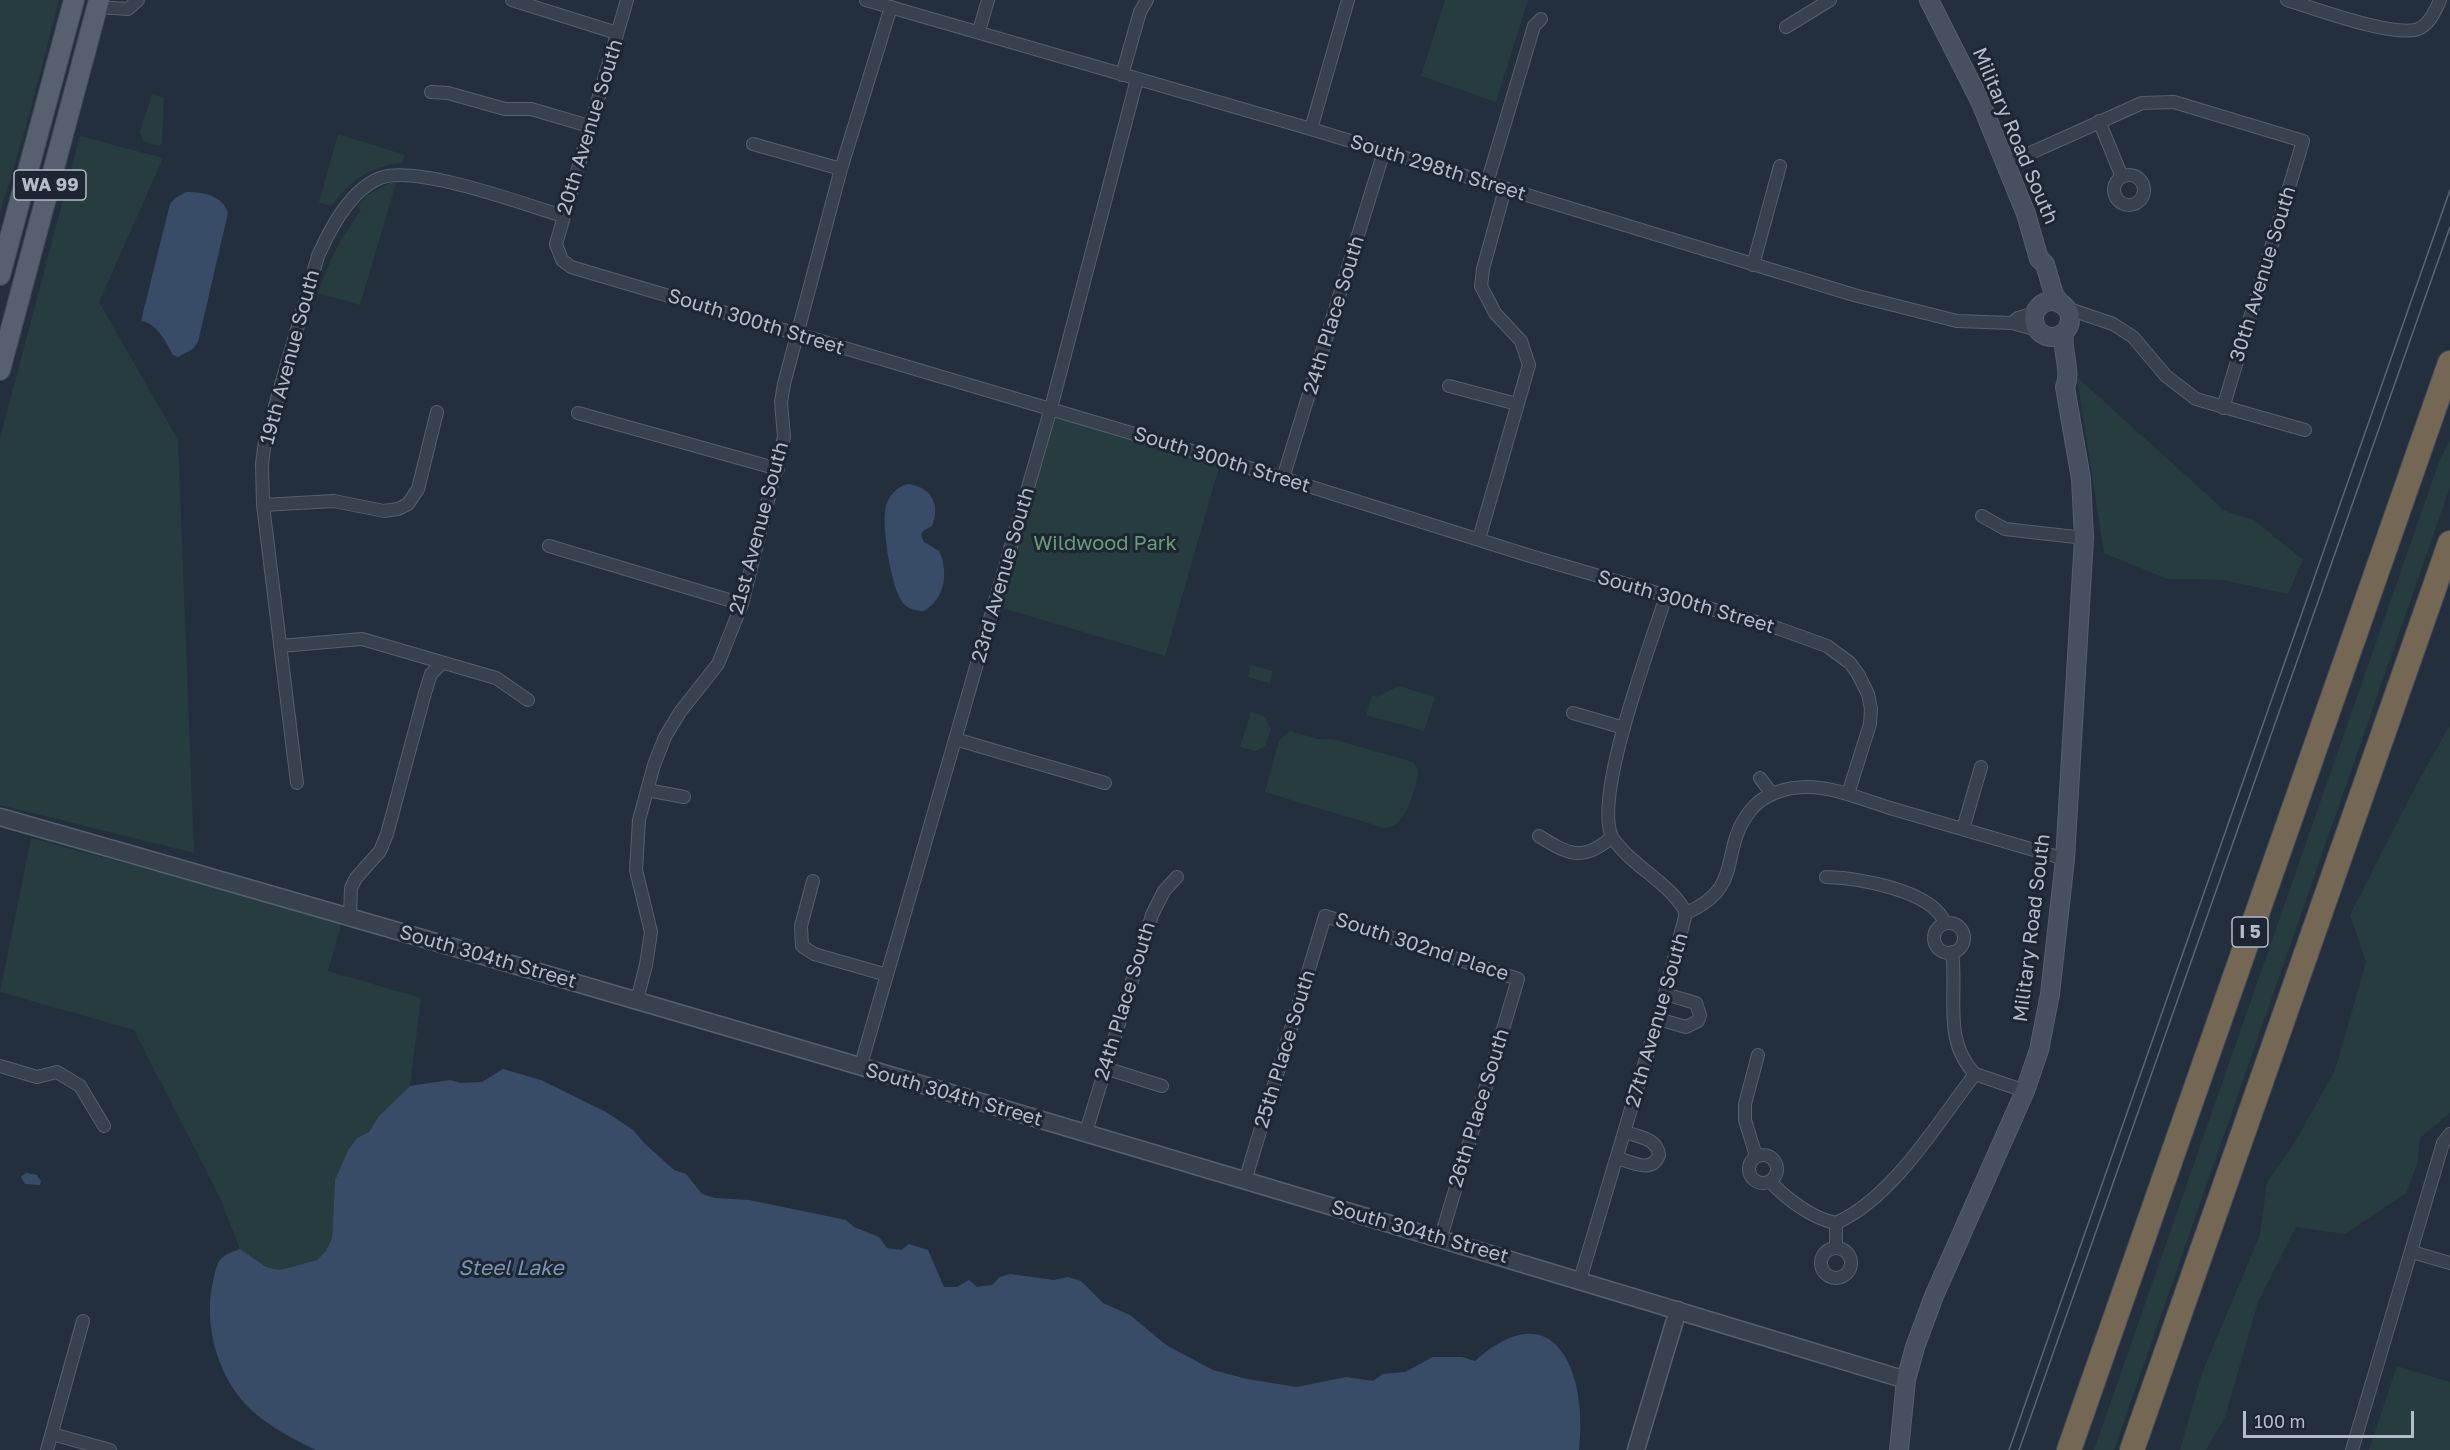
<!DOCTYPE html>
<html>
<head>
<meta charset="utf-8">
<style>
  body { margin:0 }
  #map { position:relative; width:2450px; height:1450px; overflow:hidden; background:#242f3e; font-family:"Golos Text",sans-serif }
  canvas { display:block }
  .scale { position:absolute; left:2243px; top:1411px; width:171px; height:27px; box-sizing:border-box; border:3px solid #b4bcc9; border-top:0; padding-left:8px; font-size:18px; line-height:21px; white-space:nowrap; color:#b4bcc9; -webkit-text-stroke:4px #1d2633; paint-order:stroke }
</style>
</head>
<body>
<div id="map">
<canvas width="2450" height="1450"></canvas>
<div class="scale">100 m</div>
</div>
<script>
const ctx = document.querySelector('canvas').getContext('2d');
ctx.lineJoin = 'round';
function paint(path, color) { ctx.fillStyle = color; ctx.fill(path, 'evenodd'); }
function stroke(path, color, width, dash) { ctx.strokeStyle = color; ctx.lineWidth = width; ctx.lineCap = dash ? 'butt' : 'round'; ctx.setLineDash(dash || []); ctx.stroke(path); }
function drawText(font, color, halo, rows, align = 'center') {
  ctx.font = font + ' "Golos Text",sans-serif'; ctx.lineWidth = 6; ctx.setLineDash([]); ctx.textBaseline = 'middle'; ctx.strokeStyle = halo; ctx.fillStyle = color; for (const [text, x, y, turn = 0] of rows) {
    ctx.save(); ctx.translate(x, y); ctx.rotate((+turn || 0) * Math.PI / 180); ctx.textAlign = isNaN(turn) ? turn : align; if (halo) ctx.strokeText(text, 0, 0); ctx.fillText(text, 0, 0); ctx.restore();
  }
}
paint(new Path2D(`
  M0,0h59l-31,119 -28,94z
  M1445,0h83l-32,102 -75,-26z
  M152,95l12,2 -2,46 -3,3 -16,-5 -3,-10z
  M338,134l67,21 -3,8c-35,4 -50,17 -71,43l-12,-4z
  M80,136l83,22 -64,144 79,138 16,413 -194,-48v-367z
  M390,183h6l-36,122 -42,-12c11,-32 23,-56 43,-83l-4,-3 11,-12z
  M2077,377l148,134 29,9 49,40 -15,34 -65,-14 -56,-1 -63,-26z
  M1051,408l170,52 -56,196 -170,-50z
  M2450,440v47l-336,963h-20l345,-988z
  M1251,665l22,6 -3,12 -22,-6z
  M1399,686l36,11 -11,34 -58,-16 6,-20 5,2z
  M1251,712l12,3 8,14 -6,17 -10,5 -15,-4z
  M2450,725v388l-30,25 -3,27 -11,28 -61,41 -49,-7 -38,75 -33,115 -19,33h-26l22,-77 58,-138 7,-53 28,-40 40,-72 31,-108 -16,-47 62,-122z
  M1290,731l28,8h14l81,23 5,8v6c-5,17 -11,50 -33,52l-120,-36 14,-51z
  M31,838l311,84 -14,49 93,27 -11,88 -31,30 -10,16 -12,6 -9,12 -13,30 -3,58 -6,13 -9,9 -37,10 -14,-3 -26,-18 -20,-51 -86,-168 -134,-38z
  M2397,1366l53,16v68h-81z`), '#263c3f');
paint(new Path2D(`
  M186,192c16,0 37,3 42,21l-30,129 -5,7 -15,8 -5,-2c-7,-13 -16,-32 -32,-34l29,-117 5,-6z
  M908,484c23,3 33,20 24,42l-9,5 -2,4 3,7 15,9c10,21 6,48 -15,60 -8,0 -16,-2 -21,-8 -12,-14 -22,-79 -17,-97 3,-11 11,-19 22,-22z
  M503,1069l38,11 65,32 27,18 12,14 29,26 12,4 16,20 13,4 34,2 97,20 8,7 25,10 8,11 14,2 8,-6 19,6 16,37h13l12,-7 8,7 15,-2 8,-8 10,-3 44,6 14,-3 13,4 22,22 27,12 36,30 47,25 34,9 50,8 49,-10 27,4 10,-7 22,-2 28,-15h29l13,4c82,-73 113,16 104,89h-1263c-27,-13 -56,-28 -75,-51 -26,-32 -37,-78 -28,-118 2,-7 3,-16 7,-21 6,-7 13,-8 20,-11l26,18 14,3 37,-10 9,-9 6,-13 3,-58 13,-30 9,-12 12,-6 10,-16 31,-30 40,-6 11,3 21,-1z
  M26,1173l11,2 4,6 -1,4 -15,-1 -4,-7z`), '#394c67');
const minor = new Path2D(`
  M512,0l105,33
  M627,0l-71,244 6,16 9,7 712,211 244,77 253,74 47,17 23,17 8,11 10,20 3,15 -1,15 -22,70
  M866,0l445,129 543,166 103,26 55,2 26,7
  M2287,0c27,8 107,38 131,29 12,-5 17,-18 22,-29
  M97,7l31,2 10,-9
  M1786,27l44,-27
  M979,31l9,-31
  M1122,75l18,-63 7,-12
  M431,92l17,1 57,16h26l58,17
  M2099,121l23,56
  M1311,129l37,-129
  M753,144l88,25
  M2006,164l136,-61 32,-1 129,39 -80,267
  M2114 190a15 15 0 1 1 30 0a15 15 0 1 1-30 0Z
  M1487,183l47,-157 7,-7
  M1753,265l27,-99
  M2066,308l47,16 20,13 33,39 30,23 109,31
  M2012,323l6,-5 17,-5
  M1449,386l68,18
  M578,413l200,56
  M1283,478l101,-327
  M263,505l71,-4 50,10 14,-2 10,-5 10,-15 19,-77
  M1982,516l23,13 79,9
  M1479,539l50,-174 -8,-24 -26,-28 -14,-27 2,-17 22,-80
  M549,546l193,58
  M280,646l82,-7 134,39 32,22
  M1573,713l51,15
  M955,739l150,44
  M1760,778l12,16
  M297,783l-34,-278 -1,-41 3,-23 53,-185c12,-27 32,-66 62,-78 36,-14 143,26 183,38
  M647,790l37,7
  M1963,829l18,-62
  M1539,836c30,19 44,26 73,1 19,29 60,47 74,76
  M1612,837c-19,-42 39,-193 54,-241
  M1826,877c32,1 106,13 119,46
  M813,881l-12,45 1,20 12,8 73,21
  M350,917l1,-29 5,-10 24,-27 7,-17 38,-141 6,-19 10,-10
  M1934 938a15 15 0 1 1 30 0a15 15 0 1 1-30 0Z
  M637,1000l9,-35 5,-33 -15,-62 3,-50 15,-55 11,-28 15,-25 38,-48 24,-60 42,-167 -3,-35 3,-18 57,-215 50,-162
  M1658,1019l28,8 12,-6 2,-6 -4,-12 -31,-9
  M0,1066l37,11 20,-5 23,14 24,40
  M860,1068l191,-660 86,-329
  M1105,1068l57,18
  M1975,1074l50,17
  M1086,1132l66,-217 12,-24 13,-14
  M1749 1169a14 14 0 1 1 28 0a14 14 0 1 1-28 0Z
  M1756,1156l-11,-36v-16l13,-49
  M1617,1158c15,4 35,16 42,-3 -2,-17 -20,-18 -34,-23
  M1245,1181l80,-265 193,63 -77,258
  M1770,1181c15,17 43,38 66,42
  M1836,1223c57,-25 102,-101 139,-149 -33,-34 -17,-79 -23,-122
  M1836,1223v25
  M1821 1263a15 15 0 1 1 30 0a15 15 0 1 1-30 0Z
  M2412,1252l38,11
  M1580,1280l82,-275 24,-92c60,-26 32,-61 64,-102 13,-17 36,-24 57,-24 28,0 57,13 83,21 59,17 117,34 175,51
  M52,1434l58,16
  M47,1450l36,-129
  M2352,1450l91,-307 7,-9`);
const tertiary = new Path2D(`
  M0,817c637,181 1272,370 1906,563
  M1636,1450l42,-140`);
const secondary = new Path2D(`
  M1929,0l52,103 45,111 13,45 6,5 9,31 7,9
  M2034 319a18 18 0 1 1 36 0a18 18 0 1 1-36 0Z
  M1899,1450l7,-70 9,-33 19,-51 91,-205 14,-41 11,-56 15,-135 19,-321 -3,-59 -16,-92c7,-16 -4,-36 -1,-55`);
const primary = new Path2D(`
  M0,275l74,-275
  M0,370l99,-370`);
const motorway = new Path2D(`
  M2069,1450l381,-1087
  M2132,1450l318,-907`);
stroke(minor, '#565f6c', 14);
stroke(tertiary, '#565f6c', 19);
stroke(secondary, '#565f6c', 20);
stroke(primary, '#414a57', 22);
stroke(motorway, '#434c59', 26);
stroke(minor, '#38414e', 12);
stroke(tertiary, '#38414e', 16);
stroke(secondary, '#465061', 18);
stroke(primary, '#56606e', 20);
stroke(motorway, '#746855', 24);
stroke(new Path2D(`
  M2009,1450l441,-1260
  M2019,1450l431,-1223`), '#5a6575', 1.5);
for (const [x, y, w] of [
  [50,185,72],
  [2250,932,36]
]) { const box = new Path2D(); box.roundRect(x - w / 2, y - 15, w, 30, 4.5); ctx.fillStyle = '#1d2633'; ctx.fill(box); stroke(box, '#b4bcc9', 1.5); }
drawText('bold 18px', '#b4bcc9', null, [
  ["WA 99",50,185],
  ["I 5",2250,932]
]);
drawText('20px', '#b4bcc9', '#1d2633', [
  ["20th Avenue South",590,127,-73],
  ["Military Road South",2015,136,67],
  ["South 298th Street",1438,168,17],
  ["30th Avenue South",2263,274,-73],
  ["24th Place South",1334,315,-73],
  ["South 300th Street",756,322,17],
  ["19th Avenue South",290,357,-75],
  ["South 300th Street",1222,460,17],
  ["21st Avenue South",759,528,-75],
  ["23rd Avenue South",1003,575,-74],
  ["South 300th Street",1686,602,16],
  ["Military Road South",2032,928,-83],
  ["South 302nd Place",1422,947,18],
  ["South 304th Street",488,957,16],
  ["24th Place South",1125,1001,-73],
  ["27th Avenue South",1657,1020,-74],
  ["25th Place South",1285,1049,-73],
  ["South 304th Street",954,1095,16],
  ["26th Place South",1479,1108,-73],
  ["South 304th Street",1420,1232,16]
]);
drawText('20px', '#6b9a76', '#1d2633', [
  ["Wildwood Park",1105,544]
]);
drawText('italic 21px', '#7c92b1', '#1d2633', [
  ["Steel Lake",511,1268]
]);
</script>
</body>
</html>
